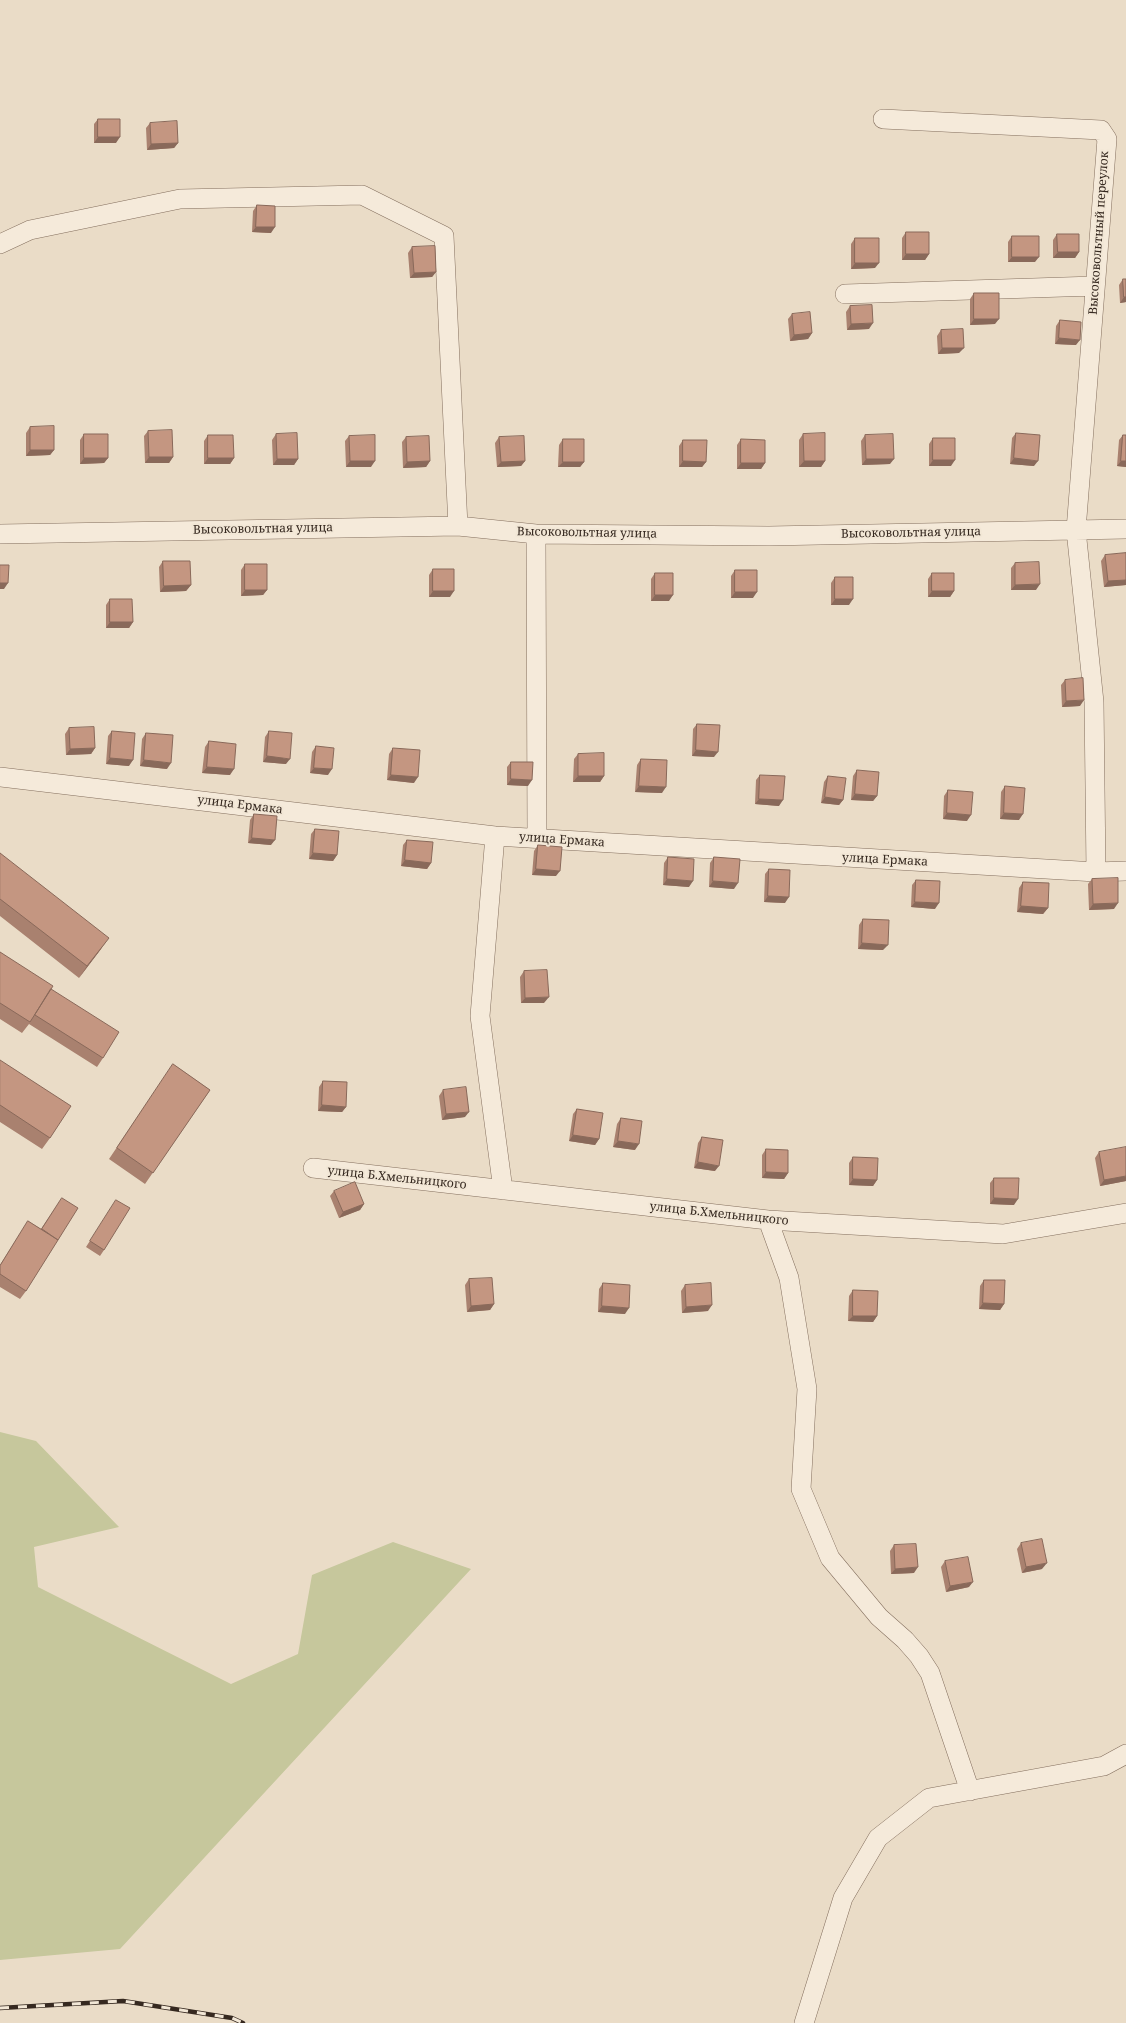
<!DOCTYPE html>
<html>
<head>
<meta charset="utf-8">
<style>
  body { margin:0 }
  canvas { display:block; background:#eadcc7 }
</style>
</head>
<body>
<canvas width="1126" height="2023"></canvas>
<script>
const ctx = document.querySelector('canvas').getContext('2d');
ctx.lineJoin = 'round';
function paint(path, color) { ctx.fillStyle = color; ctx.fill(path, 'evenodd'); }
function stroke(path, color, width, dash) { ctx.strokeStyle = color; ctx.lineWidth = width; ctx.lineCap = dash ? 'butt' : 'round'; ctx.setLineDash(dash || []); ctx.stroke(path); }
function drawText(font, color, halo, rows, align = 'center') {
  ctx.font = font + ' "Noto Serif",serif'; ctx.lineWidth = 4; ctx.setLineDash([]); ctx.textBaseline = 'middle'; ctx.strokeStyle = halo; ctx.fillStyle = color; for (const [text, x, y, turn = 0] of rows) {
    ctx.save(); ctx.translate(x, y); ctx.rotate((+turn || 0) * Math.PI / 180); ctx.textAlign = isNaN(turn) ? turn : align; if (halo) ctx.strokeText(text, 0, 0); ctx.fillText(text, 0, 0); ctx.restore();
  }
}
paint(new Path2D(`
  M0,1432l36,9 83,86 -85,20 4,40 193,97 67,-30 14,-79 81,-33 78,27 -351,380 -120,11z`), '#c6c79c');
const minor = new Path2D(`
  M883,119l218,11 6,9 -31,391 18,172 2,170
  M0,244l30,-14 150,-31 182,-4 82,41 14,290
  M845,294l250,-8
  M0,534l458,-8 78,8 233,2 357,-7
  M536,534l1,305
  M0,777l495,59 601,36 30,-1
  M495,836l-15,180 23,174
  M313,1168l455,52 235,14 123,-21
  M768,1220l21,58 18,111 -6,100 29,69 49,59 26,23 14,16 11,17 40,118
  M804,2023l39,-125 35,-60 51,-40 175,-32 22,-12`);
stroke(minor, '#846f5e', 20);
stroke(minor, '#f5eada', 19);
const rail = new Path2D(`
  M0,2008l123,-7 109,17 11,5`);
stroke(rail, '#362920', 4.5);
stroke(rail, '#f2e7d6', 3, [9]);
paint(new Path2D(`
  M98,119l18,24h-22v-19z
  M150,123l28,20 -4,5 -27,2 -1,-22z
  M257,205l14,28 -19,-1 1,-21z
  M906,232l23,22 -4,6h-23v-22z
  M1057,234l22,18 -4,6h-22v-18z
  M1012,236l23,26h-27v-20z
  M855,238l20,30 -24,1v-25z
  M412,247l24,25 -4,5 -22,1 -2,-25z
  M1123,279l3,23 -6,1 -1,-18z
  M974,293l21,31 -25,1v-26z
  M850,306l19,23 -22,1 -1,-18z
  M792,314l20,19 -4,6 -18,2 -2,-22z
  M1060,320l16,25 -21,-1 1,-18z
  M941,330l18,23 -21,1 -1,-18z
  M30,427l24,23 -4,5 -24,1v-23z
  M148,431l25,26 -4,6h-24l-1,-27z
  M1016,433l18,33 -24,-2 2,-26z
  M84,434l24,24 -4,5 -24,1v-24z
  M276,434l22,25 -4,6h-21l-1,-25z
  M803,434l22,27 -4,6h-22v-27z
  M208,435l26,23 -4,6h-26v-23z
  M865,435l25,29 -28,1 -1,-24z
  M1123,435h3v32l-9,-1 2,-26z
  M349,436l22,31h-25l-1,-26z
  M406,437l24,24 -4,6 -23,1 -1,-26z
  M499,437l26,24 -4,5 -24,1 -2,-24z
  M933,438l18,28h-22v-22z
  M563,439l21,23 -4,5h-22l1,-22z
  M741,439l24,24 -4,6h-24v-24z
  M683,440l23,22 -4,5h-23v-21z
  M1126,553v32l-22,2 -3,-26 4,-6z
  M163,561l28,24 -5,6 -26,1 -1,-25z
  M1015,563l21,27h-25v-22z
  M245,564l22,26 -4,5 -22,1v-26z
  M433,569l17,28h-21v-22z
  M735,570l18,28h-22v-22z
  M655,573l14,28h-18v-22z
  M932,573l22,18 -4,6h-22v-18z
  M835,577l14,28h-18v-22z
  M110,599l23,23 -4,6h-23v-23z
  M1065,680l15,26 -18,1 -1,-22z
  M697,724l17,33 -22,-1 1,-27z
  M69,728l26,20 -4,6 -25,1 -1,-21z
  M112,731l17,35 -23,-2 2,-28z
  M269,731l17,33 -23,-2 2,-25z
  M146,733l21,36 -27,-3 2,-27z
  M209,741l21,34 -28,-2 3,-26z
  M316,746l12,29 -18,-2 2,-21z
  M393,748l21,35 -27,-3 2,-26z
  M578,754l26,22 -4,6h-27l1,-23z
  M641,759l21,34 -27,-1 2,-27z
  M511,762l17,24 -21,-1v-18z
  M857,770l20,26 -4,5 -22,-1 2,-24z
  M760,775l19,31 -24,-2 1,-24z
  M828,776l15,24 -4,5 -18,-2 3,-21z
  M1005,786l14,34 -19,-1 1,-27z
  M948,790l19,31 -24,-2 1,-23z
  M254,814l17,31 -23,-2 2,-23z
  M315,829l22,26 -4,6 -24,-2 2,-25z
  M407,840l24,23 -4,6 -26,-3 2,-21z
  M538,845l18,31 -24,-1 2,-24z
  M0,853l101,96 -22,29 -79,-62z
  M668,857l21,30 -26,-2 1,-22z
  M714,857l20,32 -25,-2 1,-24z
  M769,869l16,34 -21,-1 1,-28z
  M1092,879l22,30 -25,1 -1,-26z
  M916,880l19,29 -24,-2 1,-22z
  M1023,882l25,26 -5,6 -26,-2 2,-24z
  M863,919l20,31 -25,-1 1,-24z
  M0,952l51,37 52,69 -6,9 -68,-43 -7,9 -22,-14z
  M524,971l20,32h-23l-1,-26z
  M0,1060l50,78 -8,11 -42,-27z
  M173,1064l37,26 -65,94 -36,-25z
  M323,1081l23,26 -4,5 -24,-1 1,-24z
  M443,1090l22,27 -23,3 -3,-24z
  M577,1109l22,30 -4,6 -26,-4 4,-27z
  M621,1118l14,32 -22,-3 4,-23z
  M702,1137l13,34 -21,-3 4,-25z
  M766,1149l22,24 -4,6 -22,-1v-23z
  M1099,1152l27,29 -26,5 -5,-28z
  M853,1157l24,23 -4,6 -24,-1v-22z
  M994,1178l20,27 -24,-1v-21z
  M334,1191l30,13 -4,6 -21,8 -9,-22z
  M62,1198l-36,93 -6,8 -20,-12v-22l28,-44 13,8z
  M116,1200l-12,50 -4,6 -14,-9z
  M469,1279l25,25 -4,6 -23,2 -2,-27z
  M984,1280l20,24 -4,6 -21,-1 1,-23z
  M603,1283l22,31 -27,-2 1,-23z
  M685,1285l23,26 -26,2 -1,-22z
  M853,1290l24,26 -4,6 -25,-1 1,-25z
  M1021,1543l21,26 -20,4 -5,-24z
  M894,1545l20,28 -23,1 -1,-23z
  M945,1561l24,26 -23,5 -5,-25z`), '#a9816f');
paint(new Path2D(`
  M98,137h22l-4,6h-22z
  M178,143l-4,5 -27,2 4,-6z
  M256,227h19l-4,6 -19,-1z
  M1058,252h21l-4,6h-22z
  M906,254h23l-4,6h-23z
  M1012,257h27l-4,5h-27z
  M855,263h24l-4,5 -24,1z
  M436,272l-4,5 -22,1 4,-5z
  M1124,297h2v5l-6,1z
  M974,319h25l-4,5 -25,1z
  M873,323l-4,6 -22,1 4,-6z
  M812,333l-4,6 -18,2 4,-6z
  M1059,338l21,2 -4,5 -21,-1z
  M942,348h22l-5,5 -21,1z
  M30,450h24l-4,5 -24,1z
  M149,457h24l-4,6h-24z
  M84,458h24l-4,5 -24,1z
  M208,458h26l-4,6h-26z
  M1014,458l24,3 -4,5 -24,-2z
  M277,459h21l-4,6h-21z
  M866,459h28l-4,5 -28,1z
  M933,460h22l-4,6h-22z
  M350,461h25l-4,6h-25z
  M430,461l-4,6 -23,1 4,-6z
  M525,461l-4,5 -24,1 4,-5z
  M683,461l23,1 -4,5h-23z
  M804,461h21l-4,6h-22z
  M1121,461h5v6l-9,-1z
  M563,462h21l-4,5h-22z
  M741,463h24l-4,6h-24z
  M1126,580v5l-22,2 4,-6z
  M0,583h8l-4,6h-4z
  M1040,584l-4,6h-25l4,-5z
  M191,585l-5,6 -26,1 4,-6z
  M245,590h22l-4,5 -22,1z
  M433,591h21l-4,6h-21z
  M932,591h22l-4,6h-22z
  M735,592h22l-4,6h-22z
  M655,595h18l-4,6h-18z
  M835,599h18l-4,6h-18z
  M110,622h23l-4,6h-23z
  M1084,700l-4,6 -18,1 4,-6z
  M95,748l-4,6 -25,1 4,-6z
  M696,750l22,2 -4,5 -22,-1z
  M267,756l23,3 -4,5 -23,-2z
  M110,758l23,2 -4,6 -23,-2z
  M144,760l27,3 -4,6 -27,-3z
  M207,767l27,2 -4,6 -28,-2z
  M314,768l18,1 -4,6 -18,-2z
  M391,775l27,2 -4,6 -27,-3z
  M578,776h26l-4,6h-27z
  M511,779l21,1 -4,6 -21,-1z
  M639,786l27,1 -4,6 -27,-1z
  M855,794l22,2 -4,5 -22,-1z
  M825,797l18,3 -4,5 -18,-2z
  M759,799l24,1 -4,6 -24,-2z
  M947,813l24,2 -4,6 -24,-2z
  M1004,813l19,1 -4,6 -19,-1z
  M252,838l23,2 -4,5 -23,-2z
  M313,853l24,2 -4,6 -24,-2z
  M405,860l26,3 -4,6 -26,-3z
  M536,869l24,2 -4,5 -24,-1z
  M667,879l26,2 -4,6 -26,-2z
  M713,881l25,2 -4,6 -25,-2z
  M768,896l21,1 -4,6 -21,-1z
  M915,902l24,1 -4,6 -24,-2z
  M1118,903l-4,6 -25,1 4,-6z
  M1021,906l27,2 -5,6 -26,-2z
  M109,938l-8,11 -22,29 8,-12z
  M862,943l26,2 -5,5 -25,-1z
  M549,997l-5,6h-23l4,-5z
  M322,1105l24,2 -4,5 -24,-1z
  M469,1112l-4,5 -23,3 4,-6z
  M573,1135l26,4 -4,6 -26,-4z
  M618,1141l21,3 -4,6 -22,-3z
  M698,1162l21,4 -4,5 -21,-3z
  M766,1172l22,1 -4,6 -22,-1z
  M1126,1176v5l-26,5 4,-6z
  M853,1179l24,1 -4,6 -24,-1z
  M994,1198l24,1 -4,6 -24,-1z
  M364,1204l-4,6 -21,8 4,-6z
  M983,1303l21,1 -4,6 -21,-1z
  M494,1304l-4,6 -23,2 4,-6z
  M712,1305l-4,6 -26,2 4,-6z
  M602,1306l27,2 -4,6 -27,-2z
  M853,1316h24l-4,6 -25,-1z
  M1047,1563l-5,6 -20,4 4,-6z
  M918,1567l-4,6 -23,1 4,-5z
  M973,1582l-4,5 -23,5 4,-6z`), '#89695a');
const building = new Path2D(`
  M98,119h22v18h-22z
  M177,121l1,22 -27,1 -1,-21z
  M257,205l18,1v21h-19z
  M906,232h23v22h-23z
  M1057,234h22v18h-21z
  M1012,236h27v21h-27z
  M855,238h24v25h-24z
  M435,246l1,26 -22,1 -2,-26z
  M1123,279h3v18h-2z
  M974,293h25v26h-25z
  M872,305l1,18 -22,1 -1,-18z
  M810,312l2,21 -18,2 -2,-21z
  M1060,320l21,2 -1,18 -21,-2z
  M963,329l1,19h-22l-1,-18z
  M54,426v24h-24v-23z
  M172,430l1,27h-24l-1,-26z
  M297,433l1,26h-21l-1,-25z
  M825,433v28h-21l-1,-27z
  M1016,433l24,2 -2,26 -24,-3z
  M84,434h24v24h-24z
  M893,434l1,25h-28l-1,-24z
  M208,435h25l1,23h-26z
  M375,435v26h-25l-1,-25z
  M1123,435h3v26h-5z
  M429,436l1,25 -23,1 -1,-25z
  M524,436l1,25 -24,1 -2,-25z
  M933,438h22v22h-22z
  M563,439h21v23h-21z
  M741,439l24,1v23h-24z
  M683,440h24l-1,22 -23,-1z
  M1126,553v27l-18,1 -3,-26z
  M163,561h27l1,24 -27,1z
  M1039,562l1,22 -25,1v-22z
  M245,564h22v26h-22z
  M0,565h9l-1,18h-8z
  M433,569h21v22h-21z
  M735,570h22v22h-22z
  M655,573h18v22h-18z
  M932,573h22v18h-22z
  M835,577h18v22h-18z
  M110,599h22l1,23h-23z
  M1083,678l1,22 -18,1 -1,-21z
  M697,724l23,1 -2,27 -22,-2z
  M94,727l1,21 -25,1 -1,-21z
  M112,731l23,2 -2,27 -23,-2z
  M269,731l23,2 -2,26 -23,-3z
  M146,733l27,2 -2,28 -27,-3z
  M209,741l27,3 -2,25 -27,-2z
  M316,746l18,2 -2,21 -18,-1z
  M393,748l27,2 -2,27 -27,-2z
  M604,753v23h-26v-22z
  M641,759l26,1 -1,27 -27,-1z
  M511,762h22l-1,18 -21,-1z
  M857,770l22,2 -2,24 -22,-2z
  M760,775l25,1 -2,24 -24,-1z
  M828,776l18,2 -3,22 -18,-3z
  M1005,786l20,2 -2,26 -19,-1z
  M948,790l25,2 -2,23 -24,-2z
  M254,814l23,2 -2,24 -23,-2z
  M315,829l24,2 -2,24 -24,-2z
  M407,840l26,2 -2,21 -26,-3z
  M538,845l24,2 -2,24 -24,-2z
  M0,853l109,85 -22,28 -87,-67z
  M668,857l26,2 -1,22 -26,-2z
  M714,857l26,2 -2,24 -25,-2z
  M769,869l21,1 -1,27 -21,-1z
  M1118,878v25l-25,1 -1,-25z
  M916,880l24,1 -1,22 -24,-1z
  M1023,882l26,1 -1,25 -27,-2z
  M863,919l26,1 -1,25 -26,-2z
  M0,952l53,34 -23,36 -30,-19z
  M547,970l2,27 -24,1 -1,-27z
  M51,989l68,43 -16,26 -68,-43z
  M0,1060l71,46 -21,32 -50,-33z
  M173,1064l37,26 -57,83 -36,-25z
  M323,1081l24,1 -1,25 -24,-2z
  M466,1087l3,25 -23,2 -3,-24z
  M577,1109l26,4 -4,26 -26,-4z
  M621,1118l21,3 -3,23 -21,-3z
  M702,1137l21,3 -4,26 -21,-4z
  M1126,1147v29l-22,4 -5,-28z
  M766,1149l22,1v23l-22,-1z
  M853,1157l25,1 -1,22 -24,-1z
  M994,1178h25l-1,21 -24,-1z
  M355,1182l9,22 -21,8 -9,-21z
  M62,1198l16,10 -20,32 -16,-11z
  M116,1200l14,8 -26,42 -14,-9z
  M28,1221l30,19 -32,51 -26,-17v-8z
  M492,1278l2,26 -23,2 -2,-27z
  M984,1280h21l-1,24 -21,-1z
  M603,1283l27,2 -1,23 -27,-2z
  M711,1283l1,22 -26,2 -1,-22z
  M853,1290l25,1 -1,25h-24z
  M1042,1539l5,24 -21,4 -5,-24z
  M916,1544l2,23 -23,2 -1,-24z
  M968,1557l5,25 -23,4 -5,-25z`);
paint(building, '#c49681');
stroke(building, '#89695a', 1);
drawText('12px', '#362920', '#f2e7d6', [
  ["Высоковольтный переулок",1099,233,-86],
  ["Высоковольтная улица",263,529,-1],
  ["Высоковольтная улица",587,533,1],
  ["Высоковольтная улица",911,533,-1],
  ["улица Ермака",240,805,7],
  ["улица Ермака",562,840,4],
  ["улица Ермака",885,860,3],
  ["улица Б.Хмельницкого",397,1178,6],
  ["улица Б.Хмельницкого",719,1214,6]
]);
</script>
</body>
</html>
